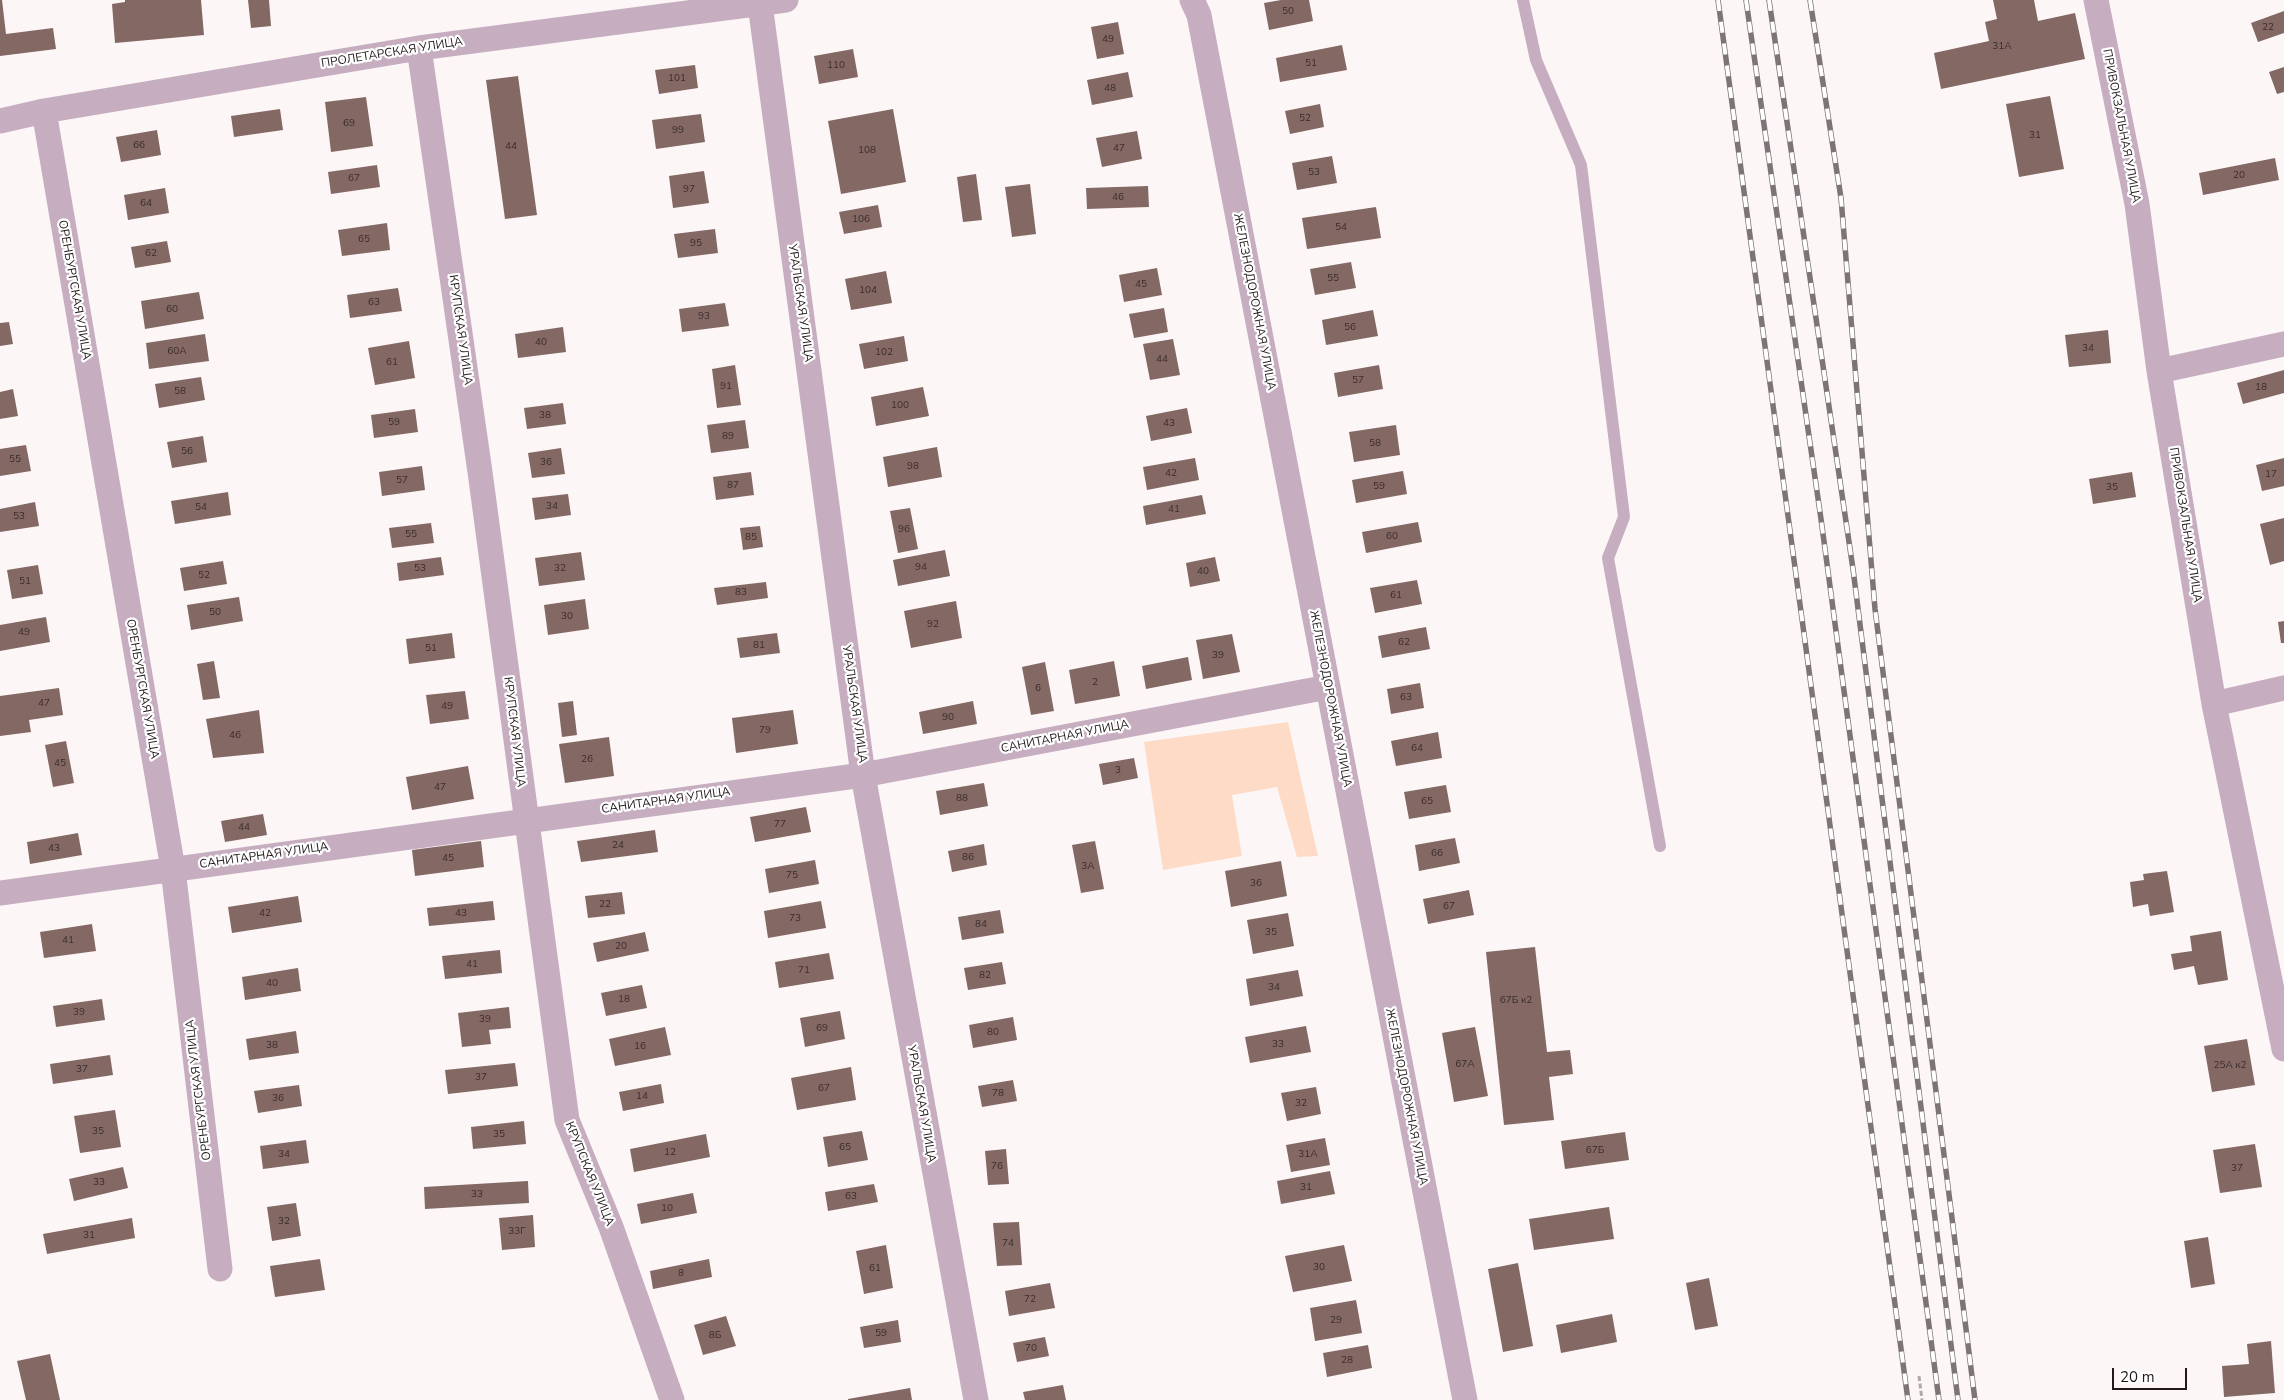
<!DOCTYPE html>
<html>
<head>
<meta charset="utf-8">
<style>
  body { margin:0 }
  #map { position:relative; width:2284px; height:1400px; overflow:hidden; background:#fcf6f7; font-family:"Nunito Sans",sans-serif }
  canvas { display:block }
  .scale { position:absolute; left:2112px; top:1368px; width:75px; height:22px; box-sizing:border-box; border:2px solid #23191b; border-top:0; padding-left:6px; font-size:15px; line-height:18px; white-space:nowrap; color:#23191b; -webkit-text-stroke:4px #fff; paint-order:stroke }
</style>
</head>
<body>
<div id="map">
<canvas width="2284" height="1400"></canvas>
<div class="scale">20 m</div>
</div>
<script>
const ctx = document.querySelector('canvas').getContext('2d');
ctx.lineJoin = 'round';
function paint(path, color) { ctx.fillStyle = color; ctx.fill(path, 'evenodd'); }
function stroke(path, color, width, dash) { ctx.strokeStyle = color; ctx.lineWidth = width; ctx.lineCap = dash ? 'butt' : 'round'; ctx.setLineDash(dash || []); ctx.stroke(path); }
function drawText(font, color, halo, rows, align = 'center') {
  ctx.font = font + ' "Nunito Sans",sans-serif'; ctx.lineWidth = 4.5; ctx.setLineDash([]); ctx.textBaseline = 'middle'; ctx.strokeStyle = halo; ctx.fillStyle = color; for (const [text, x, y, turn = 0] of rows) {
    ctx.save(); ctx.translate(x, y); ctx.rotate((+turn || 0) * Math.PI / 180); ctx.textAlign = isNaN(turn) ? turn : align; if (halo) ctx.strokeText(text, 0, 0); ctx.fillText(text, 0, 0); ctx.restore();
  }
}
paint(new Path2D(`
  M1288,722l30,134 -21,1 -20,-70 -45,8 10,61 -79,14 -19,-128z`), '#fddbc6');
paint(new Path2D(`
  M0,0h2l4,34 47,-6 3,21 -56,7z
  M125,0h76l3,35 -89,8 -3,-39 13,-2z
  M248,0h21l2,26 -20,2z
  M1281,0h28l4,21 -44,9 -5,-27z
  M1993,0h41l4,21 37,-8 10,46 -144,30 -7,-36 55,-12 -4,-19 12,-3z
  M2284,11v22l-26,9 -7,-19z
  M1118,22l6,32 -27,5 -6,-32z
  M1342,45l5,25 -67,12 -4,-24z
  M853,49l5,28 -39,7 -5,-28z
  M695,65l3,23 -39,6 -4,-24z
  M2284,67v25l-7,2 -8,-22z
  M1128,72l5,25 -41,8 -5,-25z
  M518,76l19,139 -32,4 -19,-139z
  M2050,96l14,73 -45,8 -13,-73z
  M366,97l7,49 -42,6 -6,-50z
  M1320,104l4,23 -34,7 -5,-23z
  M280,109l3,21 -49,7 -3,-21z
  M893,109l13,73 -65,12 -13,-73z
  M701,114l4,28 -49,7 -4,-29z
  M157,130l4,25 -40,7 -5,-25z
  M1137,131l5,28 -40,8 -6,-29z
  M1332,156l5,27 -40,7 -5,-27z
  M2275,158l4,22 -76,15 -4,-22z
  M377,165l3,22 -49,7 -3,-22z
  M704,171l5,32 -36,5 -4,-32z
  M976,174l6,46 -19,2 -6,-45z
  M1030,184l6,50 -24,3 -7,-50z
  M1148,186l1,21 -62,2 -1,-21z
  M165,188l4,25 -41,7 -4,-25z
  M878,205l4,22 -38,7 -5,-22z
  M1376,207l5,31 -74,11 -5,-31z
  M387,223l3,27 -48,6 -4,-26z
  M715,229l3,24 -40,5 -4,-24z
  M167,241l4,21 -36,6 -4,-21z
  M1351,262l5,26 -41,7 -5,-26z
  M1157,268l5,27 -38,7 -5,-27z
  M886,271l6,32 -41,7 -6,-31z
  M398,288l4,23 -52,7 -3,-23z
  M199,292l5,27 -59,10 -4,-28z
  M725,303l4,23 -47,6 -3,-23z
  M1164,308l4,24 -34,6 -5,-24z
  M1373,310l5,26 -52,9 -4,-25z
  M9,322l4,22 -13,2v-23z
  M563,327l3,25 -48,6 -3,-24z
  M2108,330l3,33 -42,4 -4,-32z
  M205,334l4,27 -60,8 -3,-26z
  M904,336l4,25 -44,8 -5,-25z
  M1173,339l7,36 -30,5 -7,-36z
  M409,341l6,37 -40,7 -7,-37z
  M735,365l6,40 -24,3 -5,-39z
  M1379,365l4,24 -45,8 -4,-24z
  M2284,370v23l-41,11 -6,-21z
  M201,377l4,23 -46,8 -4,-24z
  M923,387l6,29 -53,10 -5,-29z
  M13,389l5,27 -18,3v-27z
  M563,403l3,21 -39,5 -3,-21z
  M1187,408l5,25 -41,8 -5,-25z
  M415,409l3,23 -44,6 -3,-23z
  M745,420l4,28 -38,5 -4,-28z
  M1396,425l4,30 -46,7 -5,-30z
  M203,436l4,26 -35,6 -5,-26z
  M26,445l5,26 -31,5v-27z
  M937,447l5,30 -54,10 -5,-30z
  M561,448l4,26 -33,4 -4,-25z
  M1195,458l4,22 -52,10 -4,-23z
  M2284,458v28l-22,5 -6,-26z
  M422,466l3,24 -43,6 -3,-24z
  M1403,471l4,23 -51,9 -4,-23z
  M751,472l3,23 -38,5 -3,-23z
  M2132,472l4,25 -43,7 -4,-25z
  M228,492l3,23 -56,9 -4,-23z
  M568,494l3,21 -36,5 -3,-22z
  M1202,495l4,19 -60,11 -3,-19z
  M35,502l4,24 -39,6v-23z
  M910,508l8,41 -20,4 -8,-42z
  M2284,518v43l-14,4 -10,-41z
  M1418,522l4,20 -56,11 -4,-21z
  M431,523l3,20 -42,5 -3,-20z
  M760,526l3,21 -20,3 -3,-22z
  M945,550l5,26 -52,10 -5,-26z
  M581,552l4,28 -46,6 -4,-28z
  M441,557l3,18 -45,6 -2,-18z
  M1215,557l5,24 -30,6 -4,-24z
  M223,561l4,23 -43,7 -4,-23z
  M38,565l5,29 -31,5 -5,-29z
  M1417,580l5,24 -47,9 -5,-25z
  M766,582l2,16 -51,7 -3,-17z
  M239,597l4,24 -52,9 -4,-25z
  M585,599l4,30 -41,6 -4,-30z
  M956,601l6,37 -51,10 -7,-37z
  M46,617l4,25 -50,9v-26z
  M2284,621v22h-3l-3,-21z
  M1426,627l4,22 -48,9 -4,-22z
  M452,633l3,25 -46,6 -3,-25z
  M777,633l3,20 -40,5 -3,-20z
  M1232,634l8,38 -37,7 -7,-39z
  M1188,657l4,23 -46,9 -4,-23z
  M214,661l6,37 -17,2 -6,-36z
  M1114,661l6,35 -45,8 -6,-34z
  M1045,662l9,49 -23,4 -9,-48z
  M1420,683l4,25 -33,6 -4,-25z
  M59,688l4,27 -34,5 2,12 -31,4v-40z
  M465,691l4,28 -39,5 -4,-29z
  M573,701l4,34 -15,2 -4,-34z
  M973,701l4,23 -54,10 -4,-22z
  M259,710l5,43 -51,5 -7,-39z
  M793,710l5,34 -62,9 -4,-35z
  M1438,732l4,26 -46,8 -5,-25z
  M609,737l5,39 -49,7 -6,-39z
  M66,741l8,42 -21,4 -8,-42z
  M1134,758l4,20 -35,7 -4,-21z
  M468,766l6,33 -62,11 -6,-33z
  M984,783l4,23 -48,9 -4,-24z
  M1446,785l5,27 -42,7 -5,-27z
  M806,807l5,25 -56,10 -5,-25z
  M263,814l4,21 -42,7 -4,-21z
  M655,830l3,22 -77,10 -4,-21z
  M78,833l4,22 -52,9 -3,-22z
  M1455,838l5,25 -41,8 -4,-26z
  M481,841l3,26 -69,9 -3,-26z
  M1095,841l9,48 -23,4 -9,-48z
  M984,844l3,21 -35,7 -4,-21z
  M815,860l4,24 -50,9 -4,-24z
  M1281,861l6,35 -56,11 -6,-36z
  M2167,871l7,41 -24,4 -2,-12 -15,3 -3,-25 14,-2 -1,-6z
  M1469,890l5,25 -46,9 -5,-25z
  M622,892l3,22 -37,4 -3,-22z
  M298,896l4,26 -70,11 -4,-26z
  M493,901l2,19 -66,6 -2,-18z
  M821,901l5,27 -58,10 -4,-27z
  M1000,910l4,23 -42,7 -4,-23z
  M1288,913l6,33 -41,8 -6,-34z
  M92,924l4,27 -52,7 -4,-26z
  M2221,931l7,49 -30,5 -4,-19 -20,4 -3,-16 21,-3 -2,-15z
  M645,932l4,19 -52,11 -4,-19z
  M1535,947l12,105 23,-2 3,24 -24,3 5,43 -50,5 -18,-173z
  M500,950l2,23 -57,6 -3,-23z
  M829,953l5,26 -55,9 -4,-26z
  M1002,962l4,22 -38,6 -4,-22z
  M298,968l3,23 -56,9 -3,-23z
  M1298,970l5,26 -53,10 -4,-27z
  M642,985l5,23 -41,8 -5,-23z
  M102,999l3,21 -49,7 -3,-21z
  M509,1007l2,21 -22,2 2,14 -29,3 -4,-34z
  M840,1011l5,28 -40,8 -5,-29z
  M1013,1017l4,23 -44,8 -4,-23z
  M1306,1026l5,26 -61,11 -5,-26z
  M665,1027l6,28 -56,11 -6,-27z
  M1475,1027l13,69 -34,6 -12,-69z
  M296,1031l3,22 -50,7 -3,-21z
  M2247,1039l8,46 -43,7 -8,-46z
  M110,1055l3,20 -60,9 -3,-20z
  M515,1063l3,23 -70,8 -3,-24z
  M851,1067l5,33 -59,10 -6,-32z
  M1013,1080l4,21 -35,6 -4,-21z
  M661,1084l3,19 -41,8 -4,-19z
  M299,1085l3,21 -44,7 -4,-22z
  M1316,1087l5,27 -34,7 -6,-28z
  M115,1110l6,37 -41,6 -6,-37z
  M524,1121l2,23 -53,5 -2,-22z
  M862,1131l6,29 -40,7 -5,-30z
  M1625,1132l4,28 -64,9 -4,-28z
  M706,1134l4,23 -76,15 -4,-23z
  M1325,1138l5,27 -39,7 -5,-27z
  M306,1140l3,23 -46,6 -3,-23z
  M2255,1144l7,43 -42,6 -7,-43z
  M1006,1149l3,35 -21,1 -3,-34z
  M123,1167l5,21 -54,13 -5,-22z
  M1330,1171l5,23 -54,10 -4,-23z
  M528,1181l1,22 -104,6 -1,-22z
  M874,1184l4,18 -50,9 -3,-19z
  M693,1193l4,20 -56,11 -4,-20z
  M296,1203l5,33 -29,5 -5,-34z
  M1609,1207l5,32 -80,11 -5,-31z
  M533,1215l2,32 -33,3 -3,-32z
  M132,1218l3,20 -88,16 -4,-20z
  M1019,1222l3,43 -25,1 -4,-43z
  M2208,1237l7,47 -24,4 -7,-47z
  M886,1245l7,43 -29,6 -8,-43z
  M1344,1245l8,36 -59,11 -8,-36z
  M320,1259l5,31 -50,7 -5,-31z
  M709,1259l3,18 -59,12 -3,-18z
  M1518,1263l15,83 -30,6 -15,-83z
  M1709,1278l9,48 -23,4 -9,-47z
  M1050,1283l5,25 -46,8 -4,-25z
  M1356,1300l6,33 -47,8 -5,-33z
  M1612,1314l5,28 -56,11 -5,-28z
  M726,1316l10,30 -33,9 -9,-30z
  M898,1320l3,22 -37,6 -4,-21z
  M1045,1337l4,19 -32,6 -4,-19z
  M2271,1341l4,52 -51,4 -2,-31 27,-2 -2,-20z
  M1368,1345l4,23 -45,9 -4,-24z
  M50,1354l10,46h-34l-9,-39z
  M1063,1385l3,15h-41l-2,-8z
  M910,1388l2,12h-64v-1z`), '#836864');
stroke(new Path2D(`
  M1919,1376l3,24`), '#afa7a9', 3, [5, 2.5]);
stroke(new Path2D(`
  M1523,0l13,60 45,105 43,352 -16,41 52,288`), '#c6aec0', 12);
stroke(new Path2D(`
  M1192,0l7,15 266,1385
  M2096,0l41,204 22,167 55,333 70,345
  M760,4l103,771 113,625
  M419,48l61,424 87,648 44,107 61,173
  M44,111l129,758 47,400
  M0,121l44,-10 375,-63 367,-48
  M2159,371l125,-27
  M2214,704l70,-16
  M0,893l863,-118 465,-88`), '#c6aec0', 25);
const rail = new Path2D(`
  M1718,0l190,1400
  M1746,0l75,519 118,881
  M1769,0l84,569 105,831
  M1810,0l31,198 34,411 100,791`);
stroke(rail, '#7c7476', 5.5);
stroke(rail, '#fff', 4, [11]);
drawText('10px', '#3b2d2d', null, [
  ["50",1288,12],
  ["22",2268,28],
  ["49",1108,40],
  ["31А",2002,47],
  ["51",1311,64],
  ["110",836,66],
  ["101",677,79],
  ["48",1110,89],
  ["52",1305,119],
  ["69",349,124],
  ["99",678,131],
  ["31",2035,136],
  ["66",139,146],
  ["44",511,147],
  ["47",1119,149],
  ["108",867,151],
  ["53",1314,173],
  ["20",2239,176],
  ["67",354,179],
  ["97",689,190],
  ["46",1118,198],
  ["64",146,204],
  ["106",861,220],
  ["54",1341,228],
  ["65",364,240],
  ["95",696,244],
  ["62",151,254],
  ["55",1333,279],
  ["45",1141,285],
  ["104",868,291],
  ["63",374,303],
  ["60",172,310],
  ["93",704,317],
  ["56",1350,328],
  ["40",541,343],
  ["34",2088,349],
  ["60А",177,352],
  ["102",884,353],
  ["44",1162,360],
  ["61",392,363],
  ["57",1358,381],
  ["91",726,387],
  ["18",2261,388],
  ["58",180,392],
  ["100",900,406],
  ["38",545,416],
  ["59",394,423],
  ["43",1169,424],
  ["89",728,437],
  ["58",1375,444],
  ["56",187,452],
  ["55",15,460],
  ["36",546,463],
  ["98",913,467],
  ["42",1171,474],
  ["17",2271,475],
  ["57",402,481],
  ["87",733,486],
  ["59",1379,487],
  ["35",2112,488],
  ["34",552,507],
  ["54",201,508],
  ["41",1174,510],
  ["53",19,517],
  ["96",904,530],
  ["55",411,535],
  ["60",1392,537],
  ["85",751,538],
  ["94",921,568],
  ["53",420,569],
  ["32",560,569],
  ["40",1203,572],
  ["52",204,576],
  ["51",25,582],
  ["83",741,593],
  ["61",1396,596],
  ["50",215,613],
  ["30",567,617],
  ["92",933,625],
  ["49",24,633],
  ["62",1404,643],
  ["81",759,646],
  ["51",431,649],
  ["39",1218,656],
  ["2",1095,683],
  ["6",1038,689],
  ["63",1406,698],
  ["47",44,704],
  ["49",447,707],
  ["90",948,718],
  ["79",765,731],
  ["46",235,736],
  ["64",1417,749],
  ["26",587,760],
  ["45",60,764],
  ["3",1118,771],
  ["47",440,788],
  ["88",962,799],
  ["65",1427,802],
  ["77",780,825],
  ["44",244,828],
  ["24",618,846],
  ["43",54,849],
  ["66",1437,854],
  ["86",968,858],
  ["45",448,859],
  ["3А",1088,867],
  ["75",792,876],
  ["36",1256,884],
  ["22",605,905],
  ["67",1449,907],
  ["42",265,914],
  ["43",461,914],
  ["73",795,919],
  ["84",981,925],
  ["35",1271,933],
  ["41",68,941],
  ["20",621,947],
  ["41",472,965],
  ["71",804,971],
  ["82",985,976],
  ["40",272,984],
  ["34",1274,988],
  ["18",624,1000],
  ["67Б к2",1516,1001],
  ["39",79,1013],
  ["39",485,1020],
  ["69",822,1029],
  ["80",993,1033],
  ["33",1278,1045],
  ["38",272,1046],
  ["16",640,1047],
  ["67А",1465,1065],
  ["25А к2",2230,1066],
  ["37",82,1070],
  ["37",481,1078],
  ["67",824,1089],
  ["78",998,1094],
  ["14",642,1097],
  ["36",278,1099],
  ["32",1301,1104],
  ["35",98,1132],
  ["35",499,1135],
  ["65",845,1148],
  ["67Б",1595,1151],
  ["12",670,1153],
  ["34",284,1155],
  ["31А",1308,1155],
  ["76",997,1167],
  ["37",2237,1169],
  ["33",99,1183],
  ["31",1306,1188],
  ["33",477,1195],
  ["63",851,1197],
  ["10",667,1209],
  ["32",284,1222],
  ["33Г",517,1232],
  ["31",89,1236],
  ["74",1008,1244],
  ["30",1319,1268],
  ["61",875,1269],
  ["8",681,1274],
  ["72",1030,1300],
  ["29",1336,1321],
  ["59",881,1334],
  ["8Б",715,1336],
  ["70",1031,1349],
  ["28",1347,1361]
]);
drawText('12px', '#23191b', '#fff', [
  ["ПРОЛЕТАРСКАЯ УЛИЦА",392,53,-9],
  ["ПРИВОКЗАЛЬНАЯ УЛИЦА",2121,126,79],
  ["ОРЕНБУРГСКАЯ УЛИЦА",74,290,80],
  ["ЖЕЛЕЗНОДОРОЖНАЯ УЛИЦА",1254,302,79],
  ["УРАЛЬСКАЯ УЛИЦА",800,303,82],
  ["КРУПСКАЯ УЛИЦА",460,330,82],
  ["ПРИВОКЗАЛЬНАЯ УЛИЦА",2185,525,81],
  ["ОРЕНБУРГСКАЯ УЛИЦА",142,689,80],
  ["ЖЕЛЕЗНОДОРОЖНАЯ УЛИЦА",1330,699,79],
  ["УРАЛЬСКАЯ УЛИЦА",854,704,82],
  ["КРУПСКАЯ УЛИЦА",514,732,83],
  ["САНИТАРНАЯ УЛИЦА",1065,737,-11],
  ["САНИТАРНАЯ УЛИЦА",666,801,-8],
  ["САНИТАРНАЯ УЛИЦА",264,856,-8],
  ["ОРЕНБУРГСКАЯ УЛИЦА",199,1090,-97],
  ["ЖЕЛЕЗНОДОРОЖНАЯ УЛИЦА",1406,1097,79],
  ["УРАЛЬСКАЯ УЛИЦА",921,1104,80],
  ["КРУПСКАЯ УЛИЦА",589,1174,68]
]);
</script>
</body>
</html>
